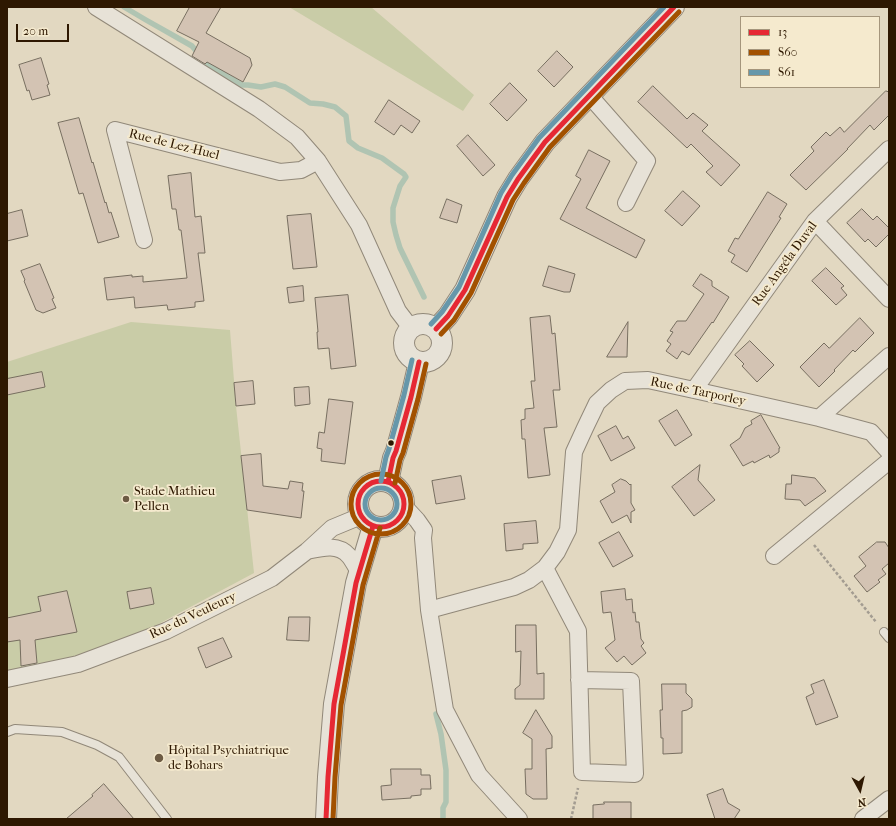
<!DOCTYPE html>
<html>
<head>
<meta charset="utf-8">
<style>
  body { margin:0 }
  #map { position:relative; width:896px; height:826px; overflow:hidden; background:#e2d8c1; font-family:"IM FELL French Canon",serif }
  canvas { display:block }
  .frame { position:absolute; inset:0; border:8px solid #2e1801; pointer-events:none }
  .legend { position:absolute; left:740px; top:16px; width:140px; height:72px; box-sizing:border-box; background:#f5eace; border:1px solid #a5967c; margin:0; padding:5px 7px; list-style:none; font-size:12px; color:#2e1801 }
  .legend li { display:flex; align-items:center; gap:8px; height:20px }
  .legend b { width:20px; border:1px solid #a5967c }
  .north { position:absolute; left:840px; top:770px; width:40px; height:40px; -webkit-text-stroke:3px #f5eace; paint-order:stroke; rotate:172deg; font-size:11px; font-weight:700; line-height:16px; text-align:center; color:#2e1801 }
  .north::after { content:''; display:block; margin:auto; width:14px; height:18px; background:#2e1801; clip-path:polygon(50% 0,100% 100%,50% 72%,0 100%) }
  .scale { position:absolute; left:16px; top:24px; width:53px; height:18px; box-sizing:border-box; border:2px solid #2e1801; border-top:0; padding-left:5px; font-size:12px; line-height:14px; white-space:nowrap; color:#2e1801; -webkit-text-stroke:3px #f5eace; paint-order:stroke }
</style>
</head>
<body>
<div id="map">
<canvas width="896" height="826"></canvas>
<div class="frame"></div>
<ul class="legend">
<li><b style="height:5px;background:#e62834"></b>13</li>
<li><b style="height:5px;background:#a25100"></b>S60</li>
<li><b style="height:5px;background:#6697aa"></b>S61</li>
</ul>
<div class="north">N</div>
<div class="scale">20 m</div>
</div>
<script>
const ctx = document.querySelector('canvas').getContext('2d');
ctx.lineJoin = 'round';
function paint(path, color) { ctx.fillStyle = color; ctx.fill(path, 'evenodd'); }
function stroke(path, color, width, dash) { ctx.strokeStyle = color; ctx.lineWidth = width; ctx.lineCap = dash ? 'butt' : 'round'; ctx.setLineDash(dash || []); ctx.stroke(path); }
function drawText(font, color, halo, rows, align = 'center') {
  ctx.font = font + ' "IM FELL French Canon",serif'; ctx.lineWidth = 3.5; ctx.setLineDash([]); ctx.textBaseline = 'middle'; ctx.strokeStyle = halo; ctx.fillStyle = color; for (const [text, x, y, turn = 0] of rows) {
    ctx.save(); ctx.translate(x, y); ctx.rotate((+turn || 0) * Math.PI / 180); ctx.textAlign = isNaN(turn) ? turn : align; if (halo) ctx.strokeText(text, 0, 0); ctx.fillText(text, 0, 0); ctx.restore();
  }
}
paint(new Path2D(`
  M289,7h82l103,88 -11,16z
  M131,322l99,8 6,76 18,167 -116,62 -86,29 -45,7v-309z`), '#c9cca7');
stroke(new Path2D(`
  M124,7l22,13 46,26 15,18 35,21h6l13,2 14,-3 10,3 25,16 13,1 12,3 11,9 3,25 9,7 24,10 22,16 2,3 -6,9 -7,22v14l3,13 4,13 24,49
  M436,714l5,20 5,36v32l-3,6v11`), '#b0c4b2', 5.5);
const building = new Path2D(`
  M190,7h31l-15,26 44,25 2,7 -9,17 -36,-20 -2,2 -13,-8 7,-14 -22,-11z
  M557,51l16,16 -19,20 -16,-16z
  M41,58l8,26 -2,1 3,10 -18,5 -3,-10 -2,1 -8,-26z
  M510,83l17,17 -20,21 -17,-17z
  M653,86l34,33 6,-6 15,12 -6,6 38,34 -19,21 -15,-14 7,-6 -22,-22 -4,4 -49,-46z
  M886,91l3,1v23l-15,15 -4,-5 -23,24h1l-42,41 -16,-15 24,-24 -3,-4 15,-15 4,4 10,-9 4,5z
  M389,100l31,21 -8,12 -11,-8 -7,10 -19,-13z
  M79,118l13,45 1,-1 12,41 1,-1 3,11 2,-1 8,25 -21,6 -15,-50 -4,1 -21,-71z
  M468,135l27,30 -12,11 -26,-30z
  M589,150l21,11 -24,47 59,32 -9,18 -76,-39 21,-40 -5,-3z
  M191,173l4,44 6,-1 4,37h-7l6,48 -9,1v5l-27,3 -1,-5 -32,3 -1,-11 -27,3 -3,-22 28,-3v2l11,-1v6l44,-4 -6,-48h-2l-3,-21h-4l-4,-33z
  M683,191l17,15 -18,20 -17,-15z
  M768,192l19,12 -8,13 2,1 -34,54 -16,-10 4,-7 -7,-4 7,-13 3,1z
  M447,199l15,6 -5,18 -17,-5z
  M862,209l11,11 4,-4 12,12v6l-13,13 -8,-8 -3,3 -18,-19z
  M22,210l6,26 -21,5v-27z
  M311,214l6,53 -24,2 -6,-53z
  M40,264l14,34 -2,1 4,9 -13,5 -7,-3 -12,-29 1,-1 -4,-9z
  M549,266l26,8 -5,18h-6l-21,-6z
  M826,268l18,18 -3,2 6,7 -11,10 -24,-24z
  M701,274l11,7v5l17,11 -16,26 -1,-1 -23,33 -7,-4 -5,8 -11,-8 5,-7 -4,-3 6,-9 -3,-1 7,-10h9l18,-27 -11,-8z
  M303,286l1,15 -15,2 -2,-15z
  M348,295l8,71 -25,3 -2,-21 -11,1 -1,-17h1l-3,-34z
  M550,316l2,18 3,-1 5,57h-7l4,37 -13,1 6,47 -22,3 -3,-39h-3l-1,-19 4,-1v-10l9,-1 -3,-27h4l-5,-63z
  M860,318l14,15 -19,19 -2,-2 -19,20 1,1 -16,16 -19,-20 24,-24 5,5z
  M628,322l-1,35h-20z
  M750,341l24,24 -17,17 -15,-16 2,-2 -9,-9z
  M42,372l3,15 -38,8v-16z
  M253,381l2,23 -19,2 -2,-23z
  M309,387l1,17 -15,2 -1,-18z
  M329,399l24,3 -8,62 -24,-3 1,-12 -5,-1 2,-16 5,1z
  M677,410l15,25 -17,11 -16,-25z
  M761,415l19,33h-1v4l-9,6 -1,-3 -15,8 -1,-2 -10,5 -13,-21 10,-7 5,-10 7,-4 -1,-3z
  M616,426l7,13 5,-3 7,12 -24,13 -13,-25z
  M261,454l2,32 25,3 2,-8 13,2 -1,8h2l-3,27 -54,-8 -6,-54z
  M700,465l-2,15 17,20 -21,16 -22,-29z
  M792,475l23,3 11,13 -21,15 -5,-6 -15,-1 1,-15h5z
  M461,476l4,23 -29,5 -4,-23z
  M621,479l5,2 4,4 1,-1v19l4,7 -4,2v11l-4,-8 -15,8 -12,-22 15,-9 -3,-7z
  M536,521l2,22 -15,1v5l-17,2 -2,-27z
  M619,532l14,24 -20,11 -14,-24z
  M877,542h8l4,6v15l-7,6 4,5 -8,6 2,2 -13,10 -13,-16 12,-10 -7,-9z
  M151,588l3,16 -24,5 -3,-17z
  M625,589l1,11 6,-1 1,14 2,-1 1,10h3l2,17 3,4 -3,3 5,7 -14,12 -8,-9 -7,6 -12,-14 10,-8 -4,-28 -8,1 -2,-21z
  M67,591l10,41 -42,8 2,23 -16,3 -1,-26 -13,2v-24l34,-7 -3,-14z
  M289,617h21l-1,24 -22,-1z
  M516,625h20l1,49 7,-1v26h-29v-10l5,-4 1,-34 -5,1z
  M223,638l9,19 -26,11 -8,-20z
  M824,680l14,37 -22,8 -10,-28 8,-4 -3,-8z
  M662,684h24v9l6,6v8l-5,3 -5,1v42l-19,1v-16h-2l-1,-28h2z
  M536,710l16,26v12l-6,1 1,50h-14l-7,-5 -1,-25h7v-30l-9,-6z
  M391,769h30v6h9l1,14h-10v6l-10,1v2l-29,2 -1,-14 10,-1z
  M104,784l30,35h-68l27,-23 -1,-1z
  M723,789l5,14 12,7 -6,9h-19l-8,-24z
  M604,802h27v17h-38v-14l11,-1z`);
paint(building, '#d3c3b3');
stroke(building, '#776e60', 1);
const service = new Path2D(`
  M884,632l5,6
  M7,732l8,-3 47,3 35,13 22,12 48,62`);
const minor = new Path2D(`
  M96,7l163,102 38,28 21,24 41,64 39,86 13,17
  M589,95l58,66 -21,42
  M815,221l74,78
  M144,240l-29,-110 165,42 21,-2 17,-9
  M694,390l121,-169 74,-72
  M819,418l52,14 18,20
  M404,506l13,14 7,10 -1,8 6,72 16,100 34,65 40,44
  M307,551c14,-3 31,-8 42,5 4,5 7,11 10,16
  M774,556l115,-95
  M545,568l33,63 4,141 53,2 -4,-93 -52,-1
  M429,610l85,-23 15,-7 16,-12 12,-16 11,-22 6,-78 11,-24 12,-25 14,-13 14,-9 23,-1 46,10 125,28 70,-62
  M7,679l71,-15 88,-33 106,-53 35,-27 25,-23 29,-12
  M863,819l26,-20`);
const tertiary = new Path2D(`
  M404 343a19 19 0 1 1 38 0a19 19 0 1 1-38 0Z
  M436,329l12,-13 17,-26 42,-93 11,-18 27,-37 129,-135
  M358 504a23 23 0 1 1 46 0a23 23 0 1 1-46 0Z
  M388,482l5,-24 3,-7 15,-54 8,-35
  M326,819l2,-42 6,-73 22,-121 17,-57`);
stroke(service, '#918879', 10);
stroke(minor, '#918879', 18);
stroke(tertiary, '#918879', 22);
stroke(new Path2D(`
  M814,545l62,77
  M571,819l7,-31`), '#a39c91', 2.5, [3, 2]);
stroke(service, '#e7e2d7', 8);
stroke(minor, '#e7e2d7', 16);
stroke(tertiary, '#e7e2d7', 20);
stroke(new Path2D(`
  M436,329l12,-13 17,-26 42,-93 11,-18 27,-37 129,-135
  M358 504a23 23 0 1 1 46 0a23 23 0 1 1-46 0Z
  M388,482l5,-24 3,-7 15,-54 8,-35
  M326,819l2,-42 6,-73 22,-121 17,-57`), '#e62834', 5);
stroke(new Path2D(`
  M441,334l13,-14 17,-27 42,-93 11,-17 26,-36 129,-135
  M351 504a30 30 0 1 1 60 0a30 30 0 1 1-60 0Z
  M395,483l5,-23 3,-7 15,-54 8,-35
  M333,819l2,-42 6,-72 22,-120 17,-57`), '#a25100', 5);
stroke(new Path2D(`
  M431,324l11,-12 17,-25 42,-94 11,-18 27,-37 125,-131
  M381,481l5,-24 3,-8 15,-54 8,-35
  M365 504a16 16 0 1 1 32 0a16 16 0 1 1-32 0Z`), '#6697aa', 5);
for (const [x, y, r, color] of [
  [391,443,3.5,"#2e1801"],
  [126,499,4,"#6d5b44"],
  [159,758,5,"#6d5b44"]
]) { const dot = new Path2D(); dot.arc(x, y, r, 0, 2 * Math.PI); ctx.fillStyle = color; ctx.fill(dot); stroke(dot, '#f5eace', 1.5); }
drawText('13px', '#2e1801', '#f5eace', [
  ["Rue de Lez-Huel",174,145,14],
  ["Rue Angéla Duval",785,264,-54],
  ["Rue de Tarporley",698,392,12],
  ["Rue du Veuleury",193,616,-25]
]);
drawText('13px', '#2e1801', '#f5eace', [
  ["Stade Mathieu",134,492],
  ["Pellen",134,507],
  ["Hôpital Psychiatrique",168,751],
  ["de Bohars",168,766]
], 'left');
</script>
</body>
</html>
